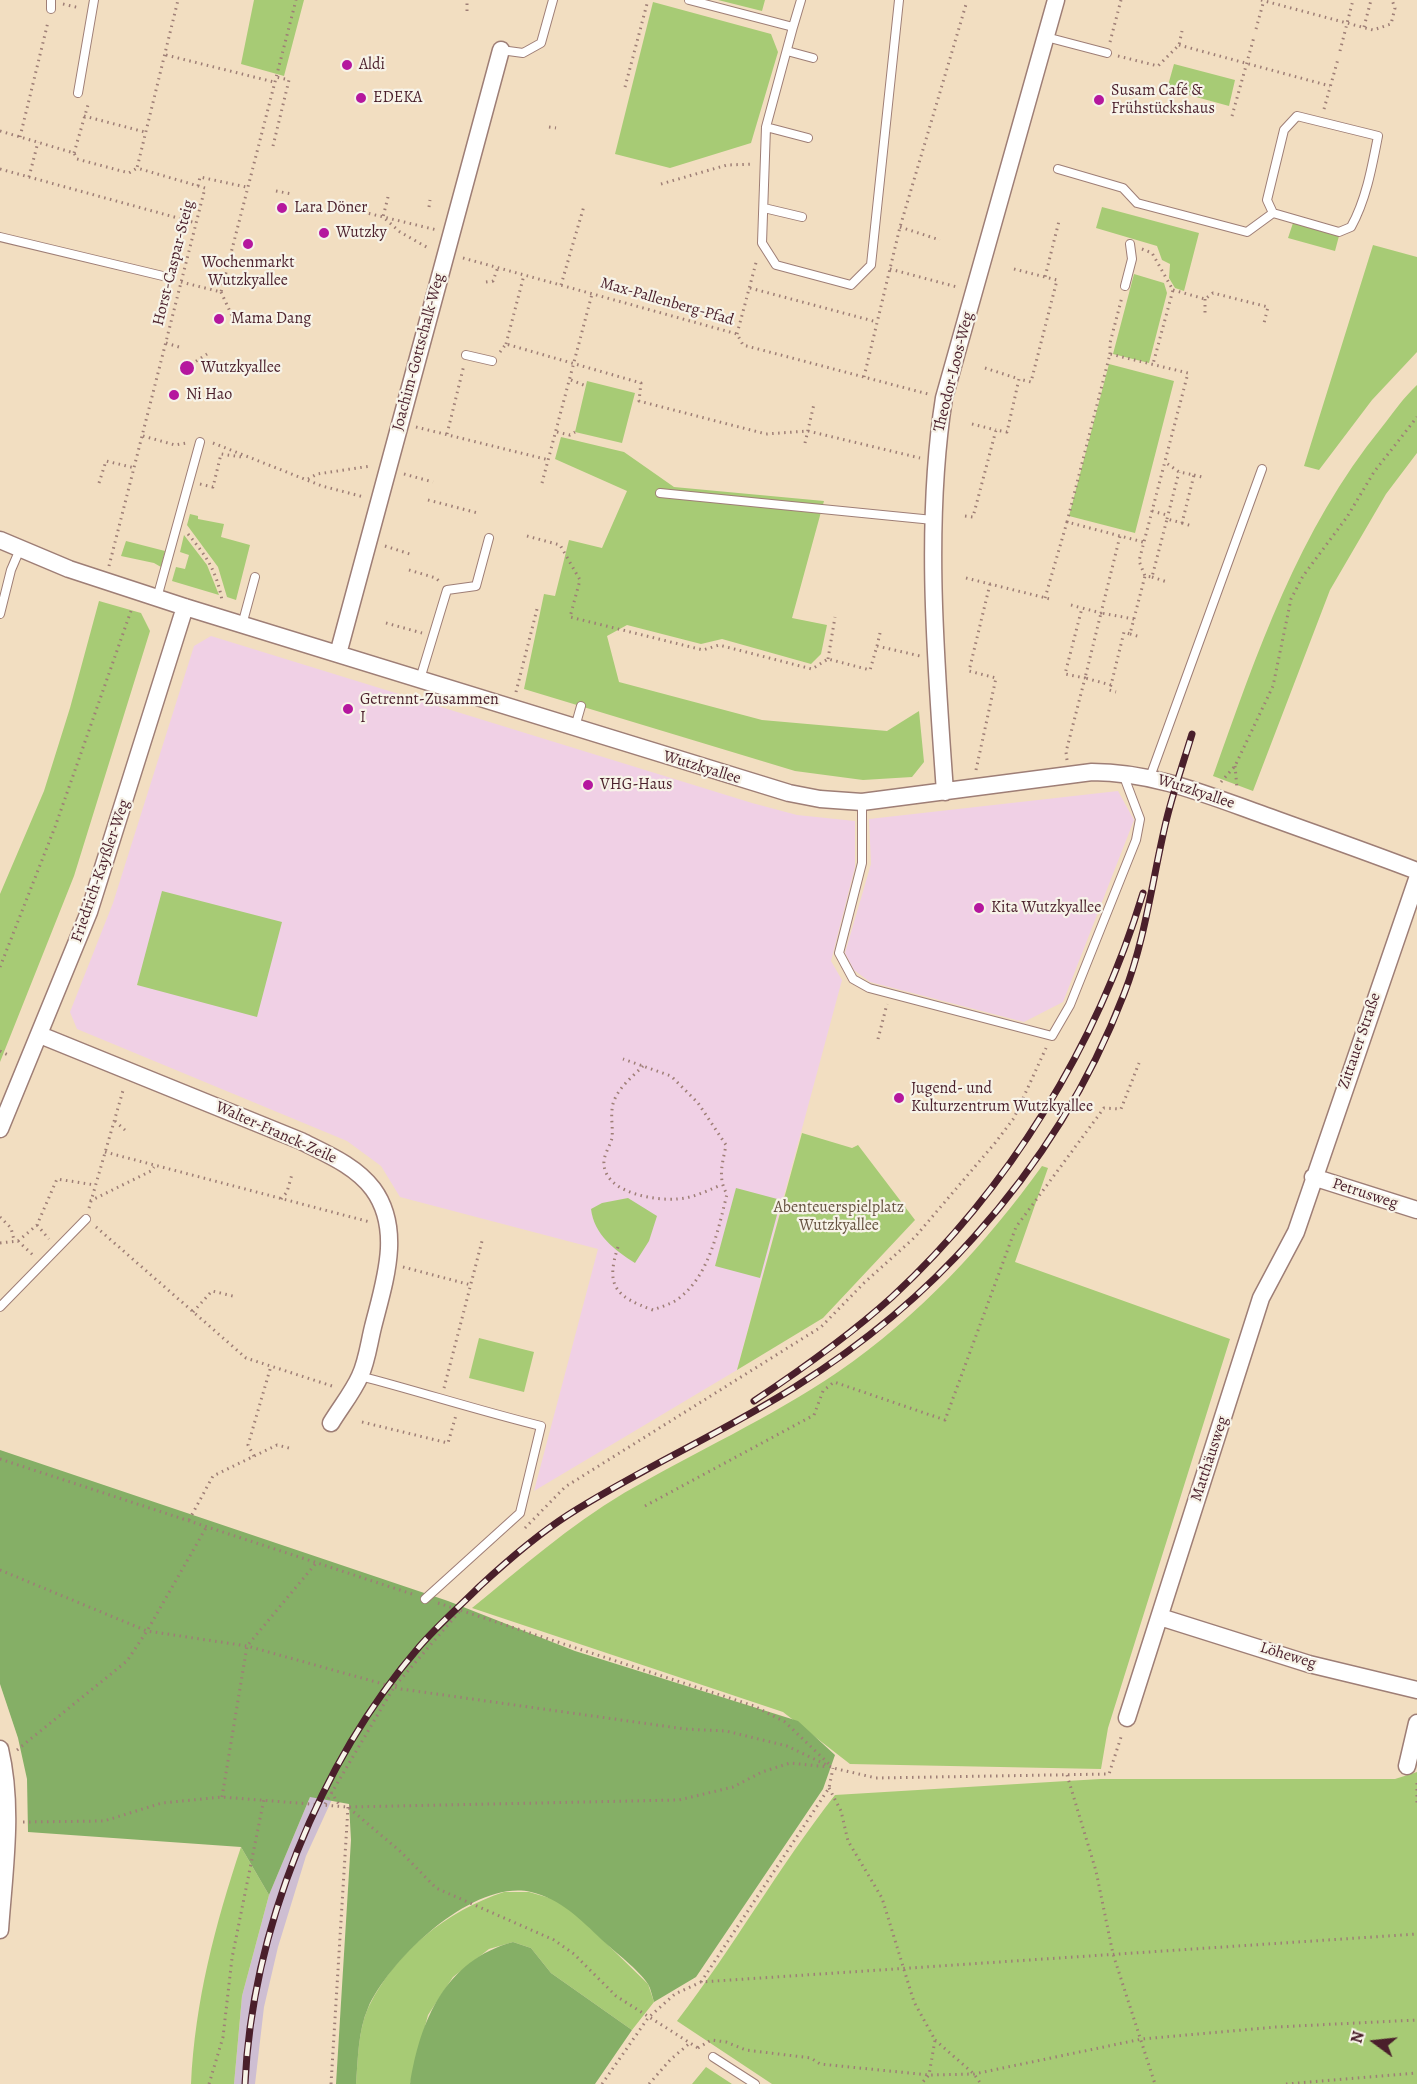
<!DOCTYPE html>
<html>
<head>
<meta charset="utf-8">
<style>
  body { margin:0 }
  #map { position:relative; width:1417px; height:2084px; overflow:hidden; background:#f2dec1; font-family:Alegreya,serif }
  canvas { display:block }
  .north { position:absolute; left:1345px; top:2012px; width:60px; height:60px; -webkit-text-stroke:4px #f7f3e8; paint-order:stroke; rotate:285deg; font-size:16px; font-weight:700; line-height:24px; text-align:center; color:#4a1f2b }
  .north::after { content:''; display:block; margin:auto; width:21px; height:27px; background:#4a1f2b; clip-path:polygon(50% 0,100% 100%,50% 72%,0 100%) }
</style>
</head>
<body>
<div id="map">
<canvas width="1417" height="2084"></canvas>
<div class="north">N</div>
</div>
<script>
const ctx = document.querySelector('canvas').getContext('2d');
ctx.lineJoin = 'round';
function paint(path, color) { ctx.fillStyle = color; ctx.fill(path, 'evenodd'); }
function stroke(path, color, width, dash) { ctx.strokeStyle = color; ctx.lineWidth = width; ctx.lineCap = dash ? 'butt' : 'round'; ctx.setLineDash(dash || []); ctx.stroke(path); }
function drawText(font, color, halo, rows, align = 'center') {
  ctx.font = font + ' Alegreya,serif'; ctx.lineWidth = 4.5; ctx.setLineDash([]); ctx.textBaseline = 'middle'; ctx.strokeStyle = halo; ctx.fillStyle = color; for (const [text, x, y, turn = 0] of rows) {
    ctx.save(); ctx.translate(x, y); ctx.rotate((+turn || 0) * Math.PI / 180); ctx.textAlign = isNaN(turn) ? turn : align; if (halo) ctx.strokeText(text, 0, 0); ctx.fillText(text, 0, 0); ctx.restore();
  }
}
paint(new Path2D(`
  M211,636l541,167 45,12 58,6v46l-24,94 11,19 -105,390 -203,121 64,-242 -198,-52 -19,-31 -34,-25 -270,-112 -7,-17 43,-109 81,-257z
  M1118,791l16,29 -71,182 -39,20 -154,-40 -16,-12 -9,-17 26,-89 -2,-45z`), '#f0d0e5');
paint(new Path2D(`
  M334,1795l-28,61 -28,91 -14,60 -9,77h-21l8,-88 27,-101 41,-98z`), '#cebed2');
paint(new Path2D(`
  M254,0h50l-20,76 -43,-12z
  M718,0h47l-3,11z
  M653,2l118,32 7,18 -27,91 -81,25 -55,-14z
  M1174,64l61,16 -6,26 -62,-17z
  M1102,207l97,26 -15,58 -9,-3 -6,-10 1,-14 -8,-4 -5,-14 -61,-18z
  M1293,223l46,13 -4,15 -47,-13z
  M1373,245l44,12v95l-45,48 -53,70 -15,-4z
  M1134,274l30,9 3,10 -18,70 -36,-9z
  M1109,364l65,17 -39,152 -66,-17z
  M587,381l48,12 -13,50 -47,-11z
  M1417,385v68l-31,41 -56,96 -77,201 -40,-15c44,-123 85,-246 169,-349 11,-14 22,-30 35,-42z
  M561,437l63,15 50,35 150,14 -32,117 35,7 -6,29 -10,10 -89,-25 -21,5 -74,-19 -20,11 12,46 143,38 125,11 32,-20 5,51 -12,15 -49,3 -68,-9 -271,-82 20,-95 11,2 14,-56 33,8 25,-57 -72,-32z
  M190,514l8,2v3l26,5 -3,13 29,8 -14,55 -9,-3 -9,-30 -31,-42z
  M184,535l23,30 12,30 -47,-14 4,-14 9,2 4,-14 -9,-3z
  M126,541l39,10 -4,16 -7,-4 -33,-7z
  M99,601l42,12 9,18 -76,245 -74,186v-168l44,-103 26,-83z
  M162,891l120,31 -25,95 -120,-32z
  M802,1133l50,15 6,-3 57,75 -92,98 -86,52z
  M1042,1166l6,2 -33,94 215,77 -122,389 -7,41 -251,-5 -67,-52 -311,-104c49,-40 97,-82 152,-115 71,-41 146,-75 214,-121 80,-55 148,-128 204,-206z
  M736,1188l45,12 -21,78 -45,-12z
  M628,1198l29,18 -8,25 -14,22c-21,-13 -41,-29 -44,-54l11,-6z
  M479,1338l55,14 -10,40 -55,-14z
  M1417,1772v312h-645l-95,-63c56,-73 101,-153 158,-226l265,-16h295z
  M241,1847l28,48 -27,101 -8,88h-43c4,-83 24,-159 50,-237z
  M504,1892h25l24,7 20,12 75,73 6,18 -22,28 -81,-57 -20,-25 -18,-6 -24,7 -36,28 -25,38 -18,69h-54c2,-25 2,-55 13,-78 27,-54 77,-95 135,-114z
  M706,2067l26,17h-40z`), '#a7cb75');
paint(new Path2D(`
  M0,1450l448,151 127,50 223,70 37,34 -12,34 -127,188 -42,25c-2,-6 -3,-13 -6,-18 -9,-14 -33,-32 -46,-44 -22,-21 -41,-41 -71,-48 -58,-13 -141,67 -163,116 -10,23 -10,51 -12,76h-20l15,-244 -2,-36 -39,-7 -41,98 -28,-48 -213,-15 -1,-53 -9,-41 -18,-54z
  M513,1942l18,6 20,25 81,57 -37,54h-185c10,-64 36,-124 103,-142z`), '#85af66');
const lane = new Path2D(`
  M51,0v9
  M689,0l104,27 8,-27
  M793,27l-27,100 -4,116 14,22 75,20 20,-20 28,-265
  M1046,37l61,16
  M501,50l22,3 18,-10 12,-43
  M787,51l26,7
  M78,93l16,-93
  M766,127l42,11
  M1058,169l65,19 14,15 110,29 26,-19 66,19 12,-5c15,-27 21,-60 27,-91l-81,-20 -13,14 -17,70 6,13
  M764,208l38,9
  M0,237l167,40
  M1125,286l7,-27 -2,-15
  M466,355l26,6
  M660,493l273,27
  M157,598l43,-156
  M0,614l11,-44 9,-21
  M242,625l13,-48
  M420,679l27,-89 29,-4 13,-48
  M575,727l6,-21
  M1150,777l112,-308
  M862,802v61l-23,90 14,26 16,9 183,48 18,-31 66,-165 4,-21 -17,-45
  M0,1307l86,-88
  M360,1376c61,16 120,35 181,50l-21,87 -95,86
  M713,2057l42,27`);
const street = new Path2D(`
  M0,540l69,29 116,38 604,186 31,6 42,3 230,-30c60,0 113,22 169,42 52,19 104,37 156,57
  M338,654l163,-604
  M945,792c-9,-128 -21,-268 -1,-394l112,-398
  M40,1035l261,106c26,13 55,25 72,48 30,41 11,94 0,138 -4,16 -6,34 -13,49 -7,16 -20,32 -29,47
  M0,1129l89,-217 96,-305
  M1313,1177l104,33
  M1160,1617l149,47 108,26
  M1127,1718l134,-420 35,-66 121,-353
  M0,1749c14,59 4,122 0,181
  M1407,1766l10,-43`);
stroke(lane, '#9e7e76', 10);
stroke(street, '#9e7e76', 19);
stroke(new Path2D(`
  M1261,0l112,30 18,-6 4,-16 -3,-8
  M63,4l17,4
  M467,11v-11
  M1364,27l7,-27
  M1256,29l8,-29
  M1110,42l11,-42
  M1179,45l151,41
  M1340,51l13,-51
  M166,55l108,27
  M1118,56l40,10 21,-21 3,-14
  M625,87l23,-87
  M1324,109l14,-50
  M84,116l61,16
  M1232,116l22,-79
  M549,127l7,1
  M0,131l74,22 3,6 52,14 8,-5
  M20,137l28,-115
  M273,146l16,-66 -13,-3
  M74,153l14,-48 -2,-2
  M0,169l196,54
  M29,177l9,-35
  M661,184l66,-19 27,-1
  M198,186l2,-9 46,10
  M276,191l16,3
  M388,197l-5,20 17,15 30,17
  M429,207l1,-7
  M363,212l74,18
  M900,227l40,13
  M1142,249l10,4 21,37 -20,74
  M463,258l274,76 6,11 185,49
  M890,269l67,18
  M1014,269l31,8
  M181,282l40,10 75,-292
  M486,282l7,-1 5,-14
  M561,285l23,-79
  M750,288l127,34
  M1173,290l32,9 8,-6 55,14 -4,16
  M221,292l12,26
  M1205,299v17
  M737,334l20,-75
  M166,343l13,4
  M506,344l18,-69
  M500,352l6,-8 135,39 -2,18 127,33 42,-3 112,27
  M1110,354v-11l12,-46
  M186,368l21,-14
  M985,368l34,11
  M864,377l36,-150 67,-226
  M571,380l15,6
  M972,424l24,6
  M416,427l133,33
  M557,432l13,3 5,-3
  M447,434l17,-69
  M143,436l32,9 11,-2
  M213,443l109,43 42,11
  M805,443l9,-39
  M404,474l29,8
  M1194,475l8,2
  M308,479l9,-5 54,-8
  M99,483l7,-22 29,7
  M542,483l50,-189
  M200,484l13,3 8,-33 21,3
  M428,500l50,13
  M1152,511l15,4
  M965,516l8,1 23,-87 11,2 12,-53 12,3 26,-102 -12,-3 14,-56
  M1167,519l12,-47
  M1067,522l43,-168 78,19 -49,188 6,15
  M1182,523l10,3
  M188,534c19,23 28,36 34,66
  M527,536l33,9 20,35 -10,37 133,33 16,-5 93,24 16,-10 42,11 7,-24 43,10
  M385,546l28,9
  M109,566l96,-378 -68,-20 41,-168
  M409,570l27,8 4,4
  M1152,577l15,5
  M966,578l84,21
  M1045,598l22,-76 76,20
  M1071,605l11,3
  M1134,619l-33,-6 -16,65 26,7 13,-53 6,2 15,-58 7,1 15,-58 15,4 12,-48 -15,-3 -14,-10
  M386,623l36,10
  M1130,634l11,3
  M877,646l3,-13
  M828,659l7,-42
  M1111,685l-2,5 7,2
  M516,692l21,-83
  M1067,760l-1,-8 19,-74 -20,-4 17,-66 19,5 19,-77
  M1235,766l2,22
  M976,770l20,-92 -27,-7 21,-87
  M1221,782l14,-16 38,-80 18,-87 12,-23 44,-59 27,-45 43,-55
  M0,967l55,-140 77,-219
  M878,1039l9,-35
  M0,1051l8,4
  M643,1066c-12,12 -30,26 -31,44 -1,9 1,19 0,28 -2,8 -9,18 -8,26 1,29 52,37 73,35 16,-1 30,-8 44,-14
  M115,1121l10,9
  M105,1152l265,70
  M281,1199l6,-7 5,-18
  M90,1201l61,-30 3,-4
  M89,1208l35,-121
  M0,1217l11,11 3,12
  M37,1225l12,14
  M96,1227l150,131 86,28
  M18,1241l19,-16 20,-46 38,6
  M0,1243l18,-2 16,15
  M618,1247c-13,39 -2,50 35,63 7,-3 15,-5 22,-9 34,-22 43,-71 52,-107 -10,-16 -4,-32 -1,-49l-28,-42 -27,-27 -48,-17
  M403,1267l68,18
  M193,1312l19,-21 25,6
  M444,1388l38,-147
  M362,1422l86,21 8,-28
  M254,1456l-6,-11 23,-79
  M0,1459l415,136
  M645,1506l169,-91 9,-24 11,-9 111,38 71,-193 88,-119 17,1 18,-46
  M189,1520l24,-44 64,-31 16,4
  M525,1528l40,-41 256,-160 43,-44 51,-46 80,-94 19,-25 32,-70
  M0,1570l147,61 100,15 154,43 284,40 41,2 61,15 46,22 43,10 233,-4 13,-40
  M438,1603l316,103 31,16 44,42
  M17,1750l110,-89 20,-30 60,-105
  M1067,1775l29,96 17,83 42,130
  M1417,1783v21
  M829,1788l12,23 7,30 34,57 32,104 21,38 -6,35 -8,9
  M331,1792l9,14
  M222,1797l25,-151 70,-84
  M325,1804l69,-117 66,-76
  M349,1808l52,44 35,36 118,52 20,14 42,42 82,52
  M23,1822l81,-1 58,-18 60,-6 126,10 331,-7 54,-13 29,-15 28,-9 38,4
  M701,1982l128,-194 4,-20
  M935,2040l39,34 7,10
  M698,2048l13,-8 15,2 20,8 65,8 9,6 109,11 45,-1 168,-35 134,-12 141,-7
  M209,2084l14,-47 9,-79 32,-159
  M331,2084l17,-277
  M602,2084l46,-66 27,-24 26,-12 716,-48
  M649,2084l22,-25 19,-16
  M1286,2084l131,-11`), '#9e7e76', 3, [1.5, 4.5]);
stroke(lane, '#fff', 8);
stroke(street, '#fff', 16);
const rail = new Path2D(`
  M754,1401c48,-32 95,-65 138,-104 117,-108 205,-252 251,-404
  M245,2084c7,-153 74,-321 174,-437 19,-22 41,-41 61,-61 27,-25 57,-51 88,-71 74,-47 154,-82 227,-128 67,-42 127,-91 179,-150 64,-71 116,-154 150,-243 21,-54 28,-112 41,-168 7,-31 18,-62 27,-92`);
stroke(rail, '#4a1f2b', 7);
stroke(rail, '#f7f3e8', 4.5, [14]);
for (const [x, y, r, color] of [
  [347,65,6,"#b5179e"],
  [361,98,6,"#b5179e"],
  [1099,100,6,"#b5179e"],
  [282,208,6,"#b5179e"],
  [324,233,6,"#b5179e"],
  [248,244,6,"#b5179e"],
  [219,319,6,"#b5179e"],
  [187,368,8,"#b5179e"],
  [174,395,6,"#b5179e"],
  [348,709,6,"#b5179e"],
  [588,785,6,"#b5179e"],
  [979,908,6,"#b5179e"],
  [899,1098,6,"#b5179e"]
]) { const dot = new Path2D(); dot.arc(x, y, r, 0, 2 * Math.PI); ctx.fillStyle = color; ctx.fill(dot); stroke(dot, '#f7f3e8', 2); }
drawText('16px', '#4a1f2b', '#f7f3e8', [
  ["Aldi",359,65],
  ["Susam Café &",1111,91],
  ["Frühstückshaus",1111,109],
  ["EDEKA",373,98],
  ["Lara Döner",294,208],
  ["Wutzky",336,233],
  ["Wochenmarkt",248,263,"center"],
  ["Wutzkyallee",248,281,"center"],
  ["Mama Dang",231,319],
  ["Wutzkyallee",201,368],
  ["Ni Hao",186,395],
  ["Getrennt-Zusammen",360,700],
  ["I",360,718],
  ["VHG-Haus",600,785],
  ["Kita Wutzkyallee",991,908],
  ["Jugend- und",911,1089],
  ["Kulturzentrum Wutzkyallee",911,1107]
], 'left');
drawText('16px', '#4a1f2b', '#f7f3e8', [
  ["Horst-Caspar-Steig",174,263,-76],
  ["Max-Pallenberg-Pfad",667,302,16],
  ["Joachim-Gottschalk-Weg",419,352,-75],
  ["Theodor-Loos-Weg",954,372,-76],
  ["Wutzkyallee",702,768,17],
  ["Wutzkyallee",1196,792,18],
  ["Friedrich-Kayßler-Weg",101,871,-71],
  ["Zittauer Straße",1360,1041,-71],
  ["Walter-Franck-Zeile",276,1133,24],
  ["Petrusweg",1365,1194,18],
  ["Matthäusweg",1210,1459,-72],
  ["Löheweg",1288,1656,17]
]);
drawText('16px', '#665341', '#f7f3e8', [
  ["Abenteuerspielplatz",839,1208],
  ["Wutzkyallee",839,1226]
]);
</script>
</body>
</html>
